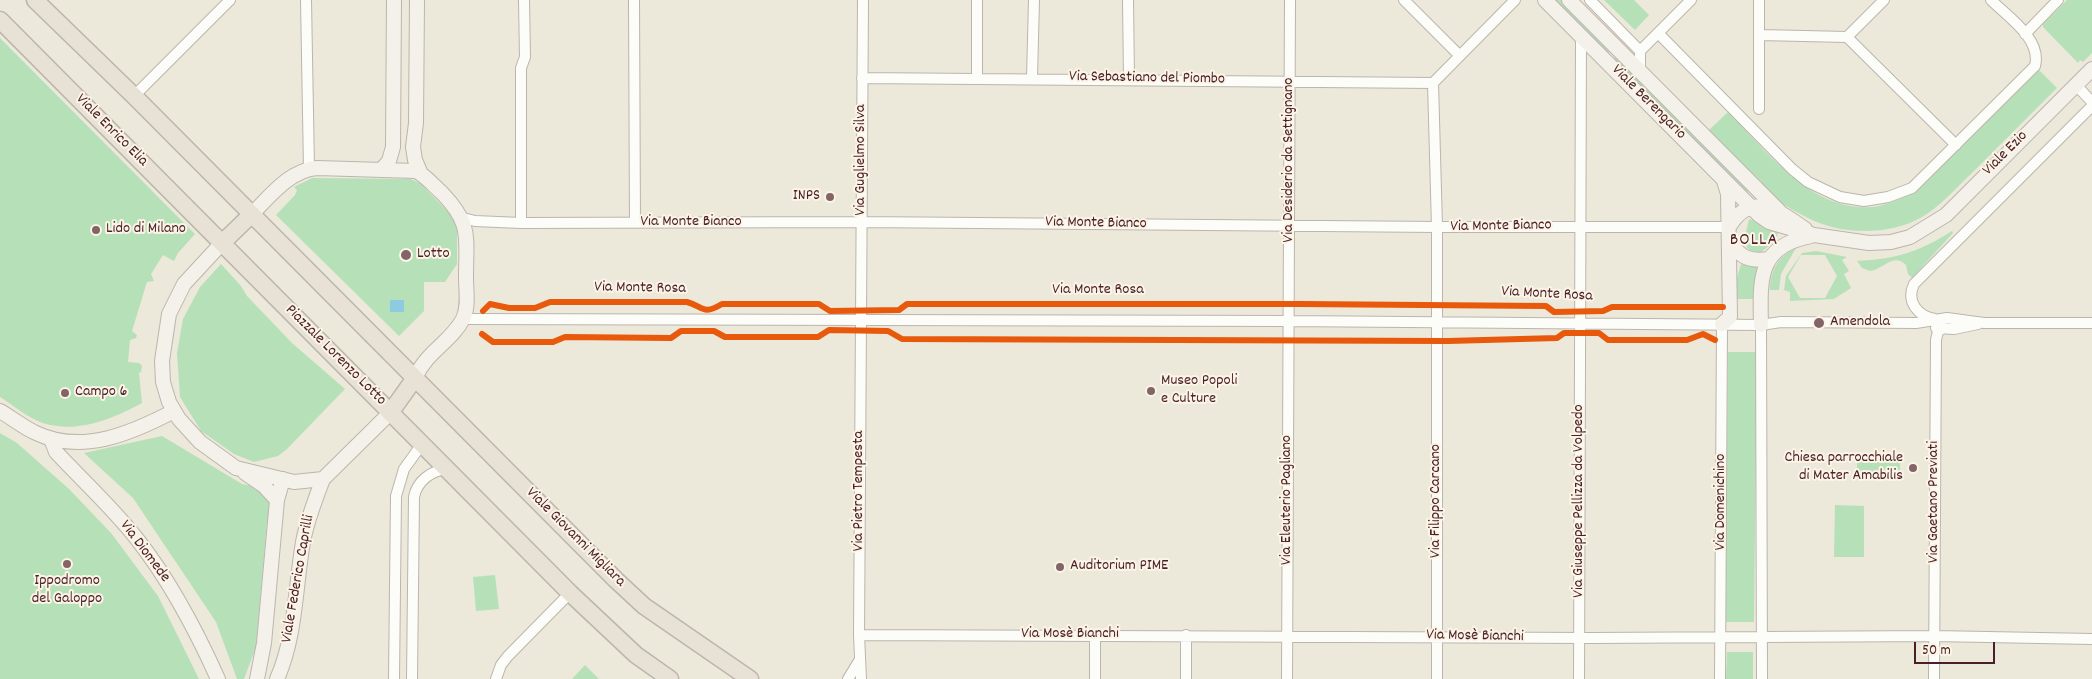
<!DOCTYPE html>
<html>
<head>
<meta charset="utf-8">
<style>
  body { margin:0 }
  #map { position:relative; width:2092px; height:679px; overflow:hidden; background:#ece8da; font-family:Dekko,sans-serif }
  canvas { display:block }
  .scale { position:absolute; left:1914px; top:642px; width:81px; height:22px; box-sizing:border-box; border:2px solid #4a1f2b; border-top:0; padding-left:6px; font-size:15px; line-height:18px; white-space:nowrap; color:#4a1f2b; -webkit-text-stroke:4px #fcf5e5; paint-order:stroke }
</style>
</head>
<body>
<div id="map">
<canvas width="2092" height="679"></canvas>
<div class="scale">50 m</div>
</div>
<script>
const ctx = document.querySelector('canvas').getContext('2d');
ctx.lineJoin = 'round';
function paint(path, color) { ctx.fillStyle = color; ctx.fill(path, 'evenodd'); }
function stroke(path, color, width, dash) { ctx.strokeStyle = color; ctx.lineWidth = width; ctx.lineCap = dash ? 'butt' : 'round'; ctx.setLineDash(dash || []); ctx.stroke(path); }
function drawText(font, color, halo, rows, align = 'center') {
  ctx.font = font + ' Dekko,sans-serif'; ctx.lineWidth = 4; ctx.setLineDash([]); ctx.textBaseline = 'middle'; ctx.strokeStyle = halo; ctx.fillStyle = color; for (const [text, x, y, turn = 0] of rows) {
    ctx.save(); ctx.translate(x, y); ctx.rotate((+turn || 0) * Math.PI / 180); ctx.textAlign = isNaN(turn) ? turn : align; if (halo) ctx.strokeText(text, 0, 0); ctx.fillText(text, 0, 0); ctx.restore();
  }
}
paint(new Path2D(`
  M1553,0h8l50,50 -4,4z
  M1604,0h30l15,15 -14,15z
  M2067,0h25v53l-9,9 -3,-2 -2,3 -35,-36v-3z
  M0,38l195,196 -17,19 -4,8 -11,-6 -12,19 3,7 -7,1 -15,49 5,4 -1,3 -6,2 -2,22 11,1 3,3 -1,6 -2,1 3,30c-29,16 -66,31 -99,20 -15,-5 -30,-18 -43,-26z
  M1616,56l133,134 -3,3 -133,-133z
  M2038,69l19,19c-27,27 -54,54 -81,81 -17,16 -34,36 -54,48 -32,19 -82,18 -114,1 -15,-8 -41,-20 -47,-37l-53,-50 20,-19c36,36 77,92 132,95 20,2 38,-7 55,-15z
  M312,178l99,1 10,5 33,34 3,12v34l-12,18h-21v29l-25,25 -123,-121 19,-20 2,-5 -3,-3z
  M1749,219l30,12 -4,10 -15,12c-22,-2 -14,-18 -11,-34z
  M1952,231l1,2 -41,45 -4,-4 -2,-9c-13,-13 -22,4 -36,6l-8,-3 -5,-7c39,-2 62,-9 95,-30z
  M1796,248l-15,26 -2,16h-9c0,-19 8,-34 26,-42z
  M1816,251l31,6 -5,3 7,11 -5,3 7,14 -17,11 -44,2v-9l-6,-2 2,-14 16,-23zM1801,255h24l12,21 -12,22h-25l-12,-21z
  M221,264l20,22 6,10 45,47 53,46 -58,60 -9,7 -24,6 -20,-8 -33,-23 -21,-34 -3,-44 6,-34 17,-32z
  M1741,264l16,3 -2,32h-20l2,-21z
  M1728,352h29l-3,270h-29z
  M0,433l17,10 52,46 42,44 47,63 41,83h-199z
  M162,436l80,48 33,6 -8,32 -11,125 -12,32h-7l-21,-57 -83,-124 -49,-45z
  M1857,457h43v23h-43z
  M1835,505l29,1v51h-30z
  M495,575l4,34 -23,2 -3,-34z
  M1727,652h26v27h-27z
  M585,665l14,14h-27z`), '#b6e1b8');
paint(new Path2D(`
  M390,300h14v12h-14z`), '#8ecbe0');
const street = new Path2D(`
  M306,0l3,169
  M634,0l1,223
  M977,0v78
  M1128,0l1,79
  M1404,0l55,55
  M1590,0l50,51v20
  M1759,0v109
  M1658,33l134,136 16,13 32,15 24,4 24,-4 24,-9 123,-122c7,-27 -27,-49 -44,-66
  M2025,34l33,-34
  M1760,35l87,2 37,-37
  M1847,37l109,108
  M1640,51l51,-51
  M862,78l571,5
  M1032,78l2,-78
  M1433,83l4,144v452
  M1433,83l82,-83
  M2076,85l16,17
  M134,96l96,-96
  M463,218l12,3 46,2 341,-1 575,5h292
  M521,223v-155l4,-11 -1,-57
  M463,319l826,2 472,4 20,-3 135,1 31,-5 37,5h108
  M1935,319c-18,-3 -29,-18 -21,-35l178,-178
  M1761,325l1,354
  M1936,328l18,1 24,-5
  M859,635l732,3 343,-2 158,3
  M1186,635v44
  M1095,636v43
  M394,679l2,-183 8,-27 18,-25
  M412,679l2,-182c3,-16 17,-26 32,-28
  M496,679l5,-14 7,-9 62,-63
  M848,679l11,-18
  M861,679l-2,-44 4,-635
  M1287,679l3,-679
  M1579,679l2,-643
  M1720,679l2,-355
  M1934,679l2,-339 2,-9 4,-2`);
const secondary = new Path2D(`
  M417,0l-1,123 -3,24 2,13 6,14
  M1545,0l214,215 10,7 45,13 55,8 22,-1 19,-5 36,-22 146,-146
  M1569,0l211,212
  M382,169l7,-8 4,-14 1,-147
  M252,214c18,-18 38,-44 65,-46l99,3c10,5 17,14 26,22 30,31 24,44 24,84 0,14 3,30 -3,42 -12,23 -36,32 -48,59
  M1729,227c22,-37 49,-17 76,2
  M1729,241c11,16 20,21 40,18
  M222,243l-38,41 -15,30 -7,47 1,21 6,20 10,17 21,23 36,26 58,14 29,-3 67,-66
  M1722,324l8,-7 -2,-123 -4,-13
  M1761,325c-1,-45 -4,-79 50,-89
  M0,411c12,7 23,16 36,22 46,22 96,0 138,-22
  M51,439l5,13c27,29 57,56 81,87 34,43 59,91 81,140
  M245,473l19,13 13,14
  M257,679l7,-36 13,-143 6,-21
  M277,679c19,-43 18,-91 26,-137 4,-22 12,-42 20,-63`);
const primary = new Path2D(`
  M35,0l99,96 482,484 28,26 106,73
  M0,20l570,573 66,62 34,24
  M222,243l30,-29
  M390,413l25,-35`);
stroke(street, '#bcb5ad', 12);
stroke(secondary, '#bcb5ad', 16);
stroke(primary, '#bcb5ad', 19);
stroke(street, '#fcfcf9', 10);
stroke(secondary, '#f4f1eb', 14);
stroke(primary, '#e7e2d5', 16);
stroke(new Path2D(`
  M483,311l7,-7 19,4h26l15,-6h137c16,4 15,14 35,2h97l11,7 69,-1 8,-6h393l246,2 8,6 49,-1 9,-4h111
  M482,334l11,8h60l12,-5 106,1 10,-7h33l11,6h93l11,-7 59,1 14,8 546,2 109,-3 7,-5h35l9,7h79l16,-6 12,6`), '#e8590c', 6);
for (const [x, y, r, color] of [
  [830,197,5,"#836568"],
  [96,230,5,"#836568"],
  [406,255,6,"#836568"],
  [1819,323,6,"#836568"],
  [1151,391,5,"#836568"],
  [65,393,5,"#836568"],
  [1913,468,5,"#836568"],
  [67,564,5,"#836568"],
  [1060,567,5,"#836568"]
]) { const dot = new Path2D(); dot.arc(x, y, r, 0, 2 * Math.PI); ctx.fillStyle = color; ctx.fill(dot); stroke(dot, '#fcf5e5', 2); }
drawText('16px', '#4a1f2b', '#fcf5e5', [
  ["Via Sebastiano del Piombo",1147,79,1],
  ["Viale Berengario",1648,103,45],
  ["Viale Enrico Elia",111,131,45],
  ["Viale Ezio",2006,154,-45],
  ["Via Guglielmo Silva",862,160,-90],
  ["Via Desiderio da Settignano",1290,160,-90],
  ["Via Monte Bianco",691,223],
  ["Via Monte Bianco",1096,224,1],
  ["Via Monte Bianco",1501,227,-1],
  ["Via Monte Rosa",640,289,1],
  ["Via Monte Rosa",1098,291],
  ["Via Monte Rosa",1547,295,3],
  ["Piazzale Lorenzo Lotto",335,356,45],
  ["Via Pietro Tempesta",860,491,-90],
  ["Via Eleuterio Pagliano",1288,500,-90],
  ["Via Filippo Carcano",1437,501,-90],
  ["Via Giuseppe Pellizza da Volpedo",1580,501,-90],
  ["Via Domenichino",1722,502,-90],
  ["Via Gaetano Previati",1935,502,-90],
  ["Viale Giovanni Migliara",575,538,45],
  ["Via Diomede",144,552,53],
  ["Viale Federico Caprilli",299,579,-80],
  ["Via Mosè Bianchi",1070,635],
  ["Via Mosè Bianchi",1475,637,1]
]);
drawText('16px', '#4a1f2b', '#fcf5e5', [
  ["INPS",820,197,"right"],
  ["Lido di Milano",106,230],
  ["Lotto",417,255],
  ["Amendola",1830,323],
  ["Museo Popoli",1161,382],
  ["e Culture",1161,400],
  ["Campo 6",75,393],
  ["Chiesa parrocchiale",1903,459,"right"],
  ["di Mater Amabilis",1903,477,"right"],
  ["Auditorium PIME",1070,567],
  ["Ippodromo",67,582,"center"],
  ["del Galoppo",67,600,"center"]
], 'left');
ctx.letterSpacing = '1px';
drawText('18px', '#4a1f2b', '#fcf5e5', [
  ["BOLLA",1754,242]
]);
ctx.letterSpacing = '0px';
</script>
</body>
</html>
